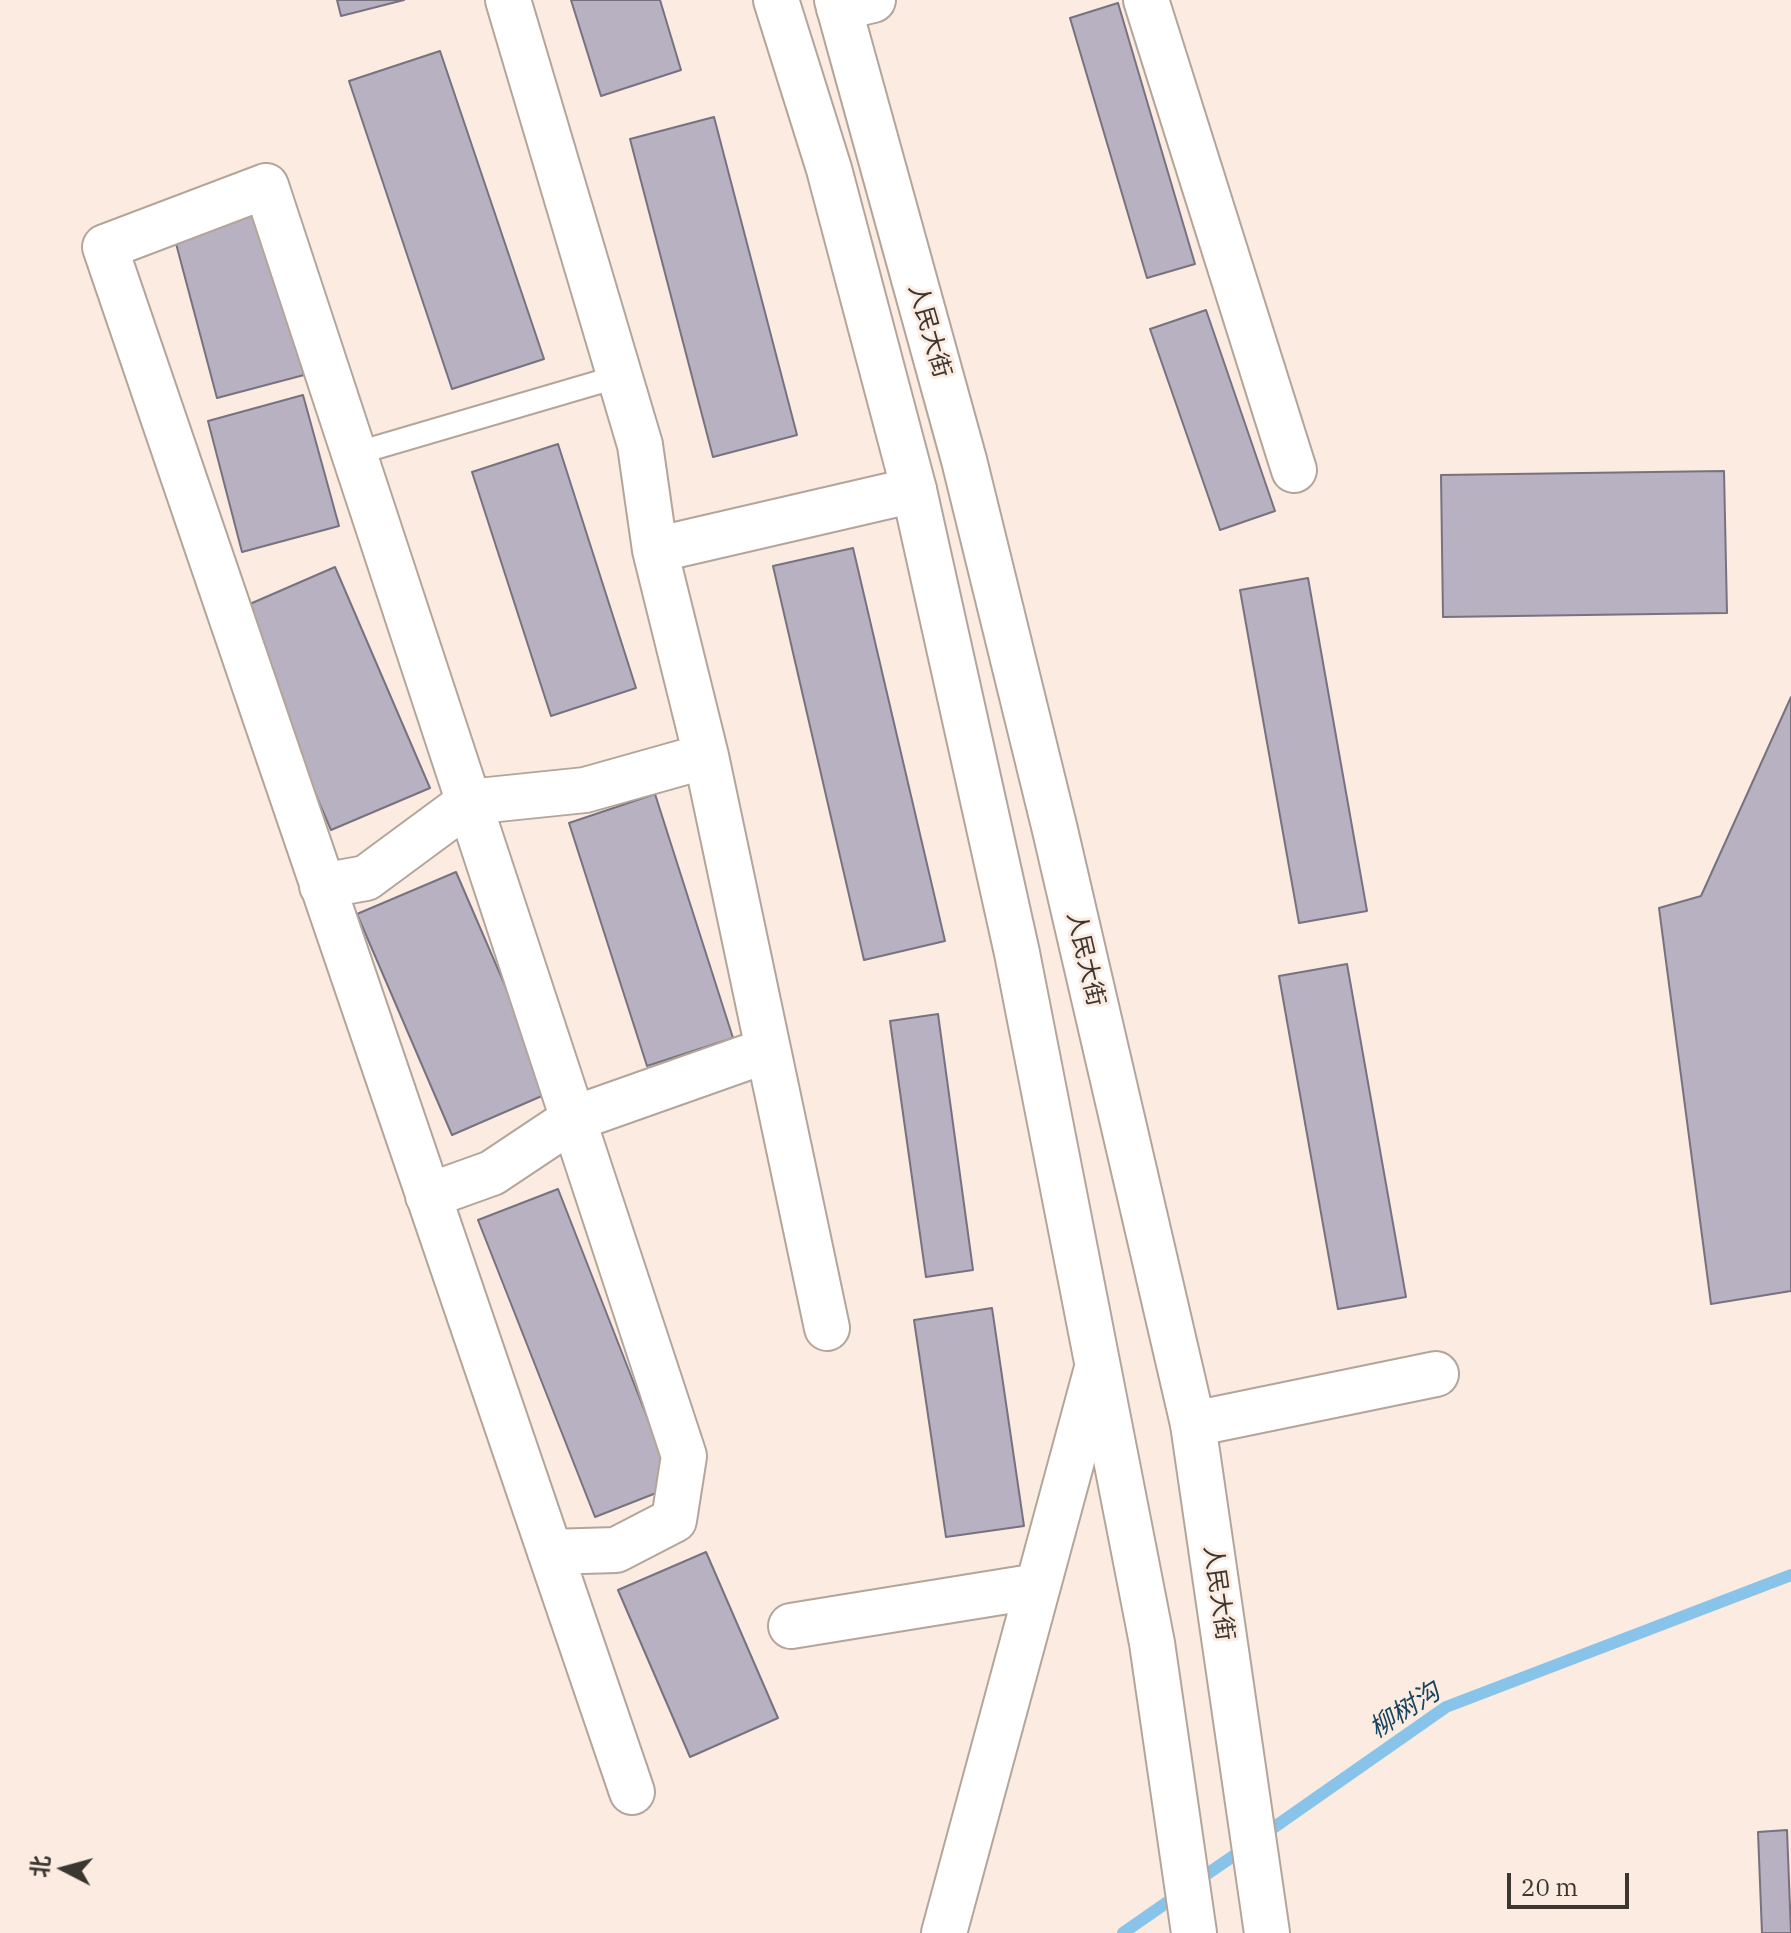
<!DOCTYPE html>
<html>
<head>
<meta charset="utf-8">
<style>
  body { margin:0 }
  #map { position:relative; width:1791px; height:1933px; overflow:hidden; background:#fbebe0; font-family:"IBM Plex Serif","Noto Sans SC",serif }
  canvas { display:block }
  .north { position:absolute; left:24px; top:1829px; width:80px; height:80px; -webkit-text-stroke:6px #fbebe0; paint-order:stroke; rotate:276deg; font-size:22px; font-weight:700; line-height:32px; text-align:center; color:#3c3631 }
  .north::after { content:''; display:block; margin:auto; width:28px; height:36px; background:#3c3631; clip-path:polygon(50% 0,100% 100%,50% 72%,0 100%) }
  .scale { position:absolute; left:1507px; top:1873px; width:122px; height:36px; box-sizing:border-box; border:4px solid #3c3631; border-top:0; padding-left:10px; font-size:24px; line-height:28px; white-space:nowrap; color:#3c3631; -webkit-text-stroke:6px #fbebe0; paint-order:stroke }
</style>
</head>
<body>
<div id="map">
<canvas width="1791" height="1933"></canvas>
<div class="north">北</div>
<div class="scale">20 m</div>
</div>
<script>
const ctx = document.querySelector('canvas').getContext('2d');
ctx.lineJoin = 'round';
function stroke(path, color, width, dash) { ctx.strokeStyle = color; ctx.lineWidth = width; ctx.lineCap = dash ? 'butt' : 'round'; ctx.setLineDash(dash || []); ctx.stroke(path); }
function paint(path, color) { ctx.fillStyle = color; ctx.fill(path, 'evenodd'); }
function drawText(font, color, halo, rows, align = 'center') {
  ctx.font = font + ' "IBM Plex Serif","Noto Sans SC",serif'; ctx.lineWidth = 6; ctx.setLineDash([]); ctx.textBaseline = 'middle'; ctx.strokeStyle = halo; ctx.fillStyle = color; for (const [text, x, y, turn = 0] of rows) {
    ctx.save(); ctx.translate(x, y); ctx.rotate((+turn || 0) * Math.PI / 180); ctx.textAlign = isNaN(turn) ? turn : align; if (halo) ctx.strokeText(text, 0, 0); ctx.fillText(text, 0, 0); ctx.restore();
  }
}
stroke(new Path2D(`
  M1263,1835l183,-128 345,-132
  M1194,1883l51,-35
  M1123,1933l56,-39`), '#88c3e9', 12);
const building = new Path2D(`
  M337,0h67l-63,16z
  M571,0h89l21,70 -80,26z
  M1118,3l77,261 -48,14 -77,-260z
  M440,51l104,308 -92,30 -103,-308z
  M714,117l83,318 -84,22 -83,-318z
  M260,212l44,163 -87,23 -43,-162z
  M1206,310l69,201 -55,19 -70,-201z
  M303,395l36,131 -97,26 -34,-131z
  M558,444l78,244 -85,28 -79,-244z
  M1724,471l3,142 -284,4 -2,-142z
  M853,548l92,393 -81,19 -91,-394z
  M335,567l95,221 -99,42 -95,-220z
  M1308,578l59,333 -68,12 -59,-333z
  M1791,697v594l-80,13 -52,-396 42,-12z
  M655,794l78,244 -86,28 -78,-243z
  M456,872l95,220 -99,43 -95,-221z
  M1347,964l59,333 -68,12 -59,-333z
  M938,1014l35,256 -47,7 -36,-256z
  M558,1189l116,297 -79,31 -117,-297z
  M992,1308l32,218 -78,11 -32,-217z
  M706,1552l72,166 -88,39 -72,-167z
  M1787,1830l4,103h-29l-4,-101z`);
paint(building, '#b7b1c1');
stroke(building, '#777280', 2);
const lane = new Path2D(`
  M354,454l266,-78`);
const street = new Path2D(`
  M508,0l132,445 15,105 51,206 121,572
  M1146,0l148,470
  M839,8l34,-8
  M655,550l259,-60
  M322,886l44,-8 103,-76 116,-12 121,-34
  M428,1196l64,-23 81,-54 195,-69
  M1193,1424l243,-50
  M550,1552l66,-2 58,-30 10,-64 -418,-1270 -161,61 527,1545
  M791,1626l247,-40
  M944,1933l153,-565`);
const secondary = new Path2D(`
  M776,0l53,169 85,321 103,463 135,690 42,290
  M837,0l127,460 91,370 138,594 74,509`);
stroke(lane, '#b3a59a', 26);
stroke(street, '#b3a59a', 48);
stroke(secondary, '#b3a59a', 48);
stroke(lane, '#fff', 22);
stroke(street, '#fff', 44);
stroke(secondary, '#fff', 44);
drawText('24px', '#3c3631', '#fbebe0', [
  ["人民大街",929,331,74],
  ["人民大街",1085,959,77],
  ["人民大街",1218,1593,82]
]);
drawText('italic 26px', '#15445e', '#fbebe0', [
  ["柳树沟",1405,1711,-33]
]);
</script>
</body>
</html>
